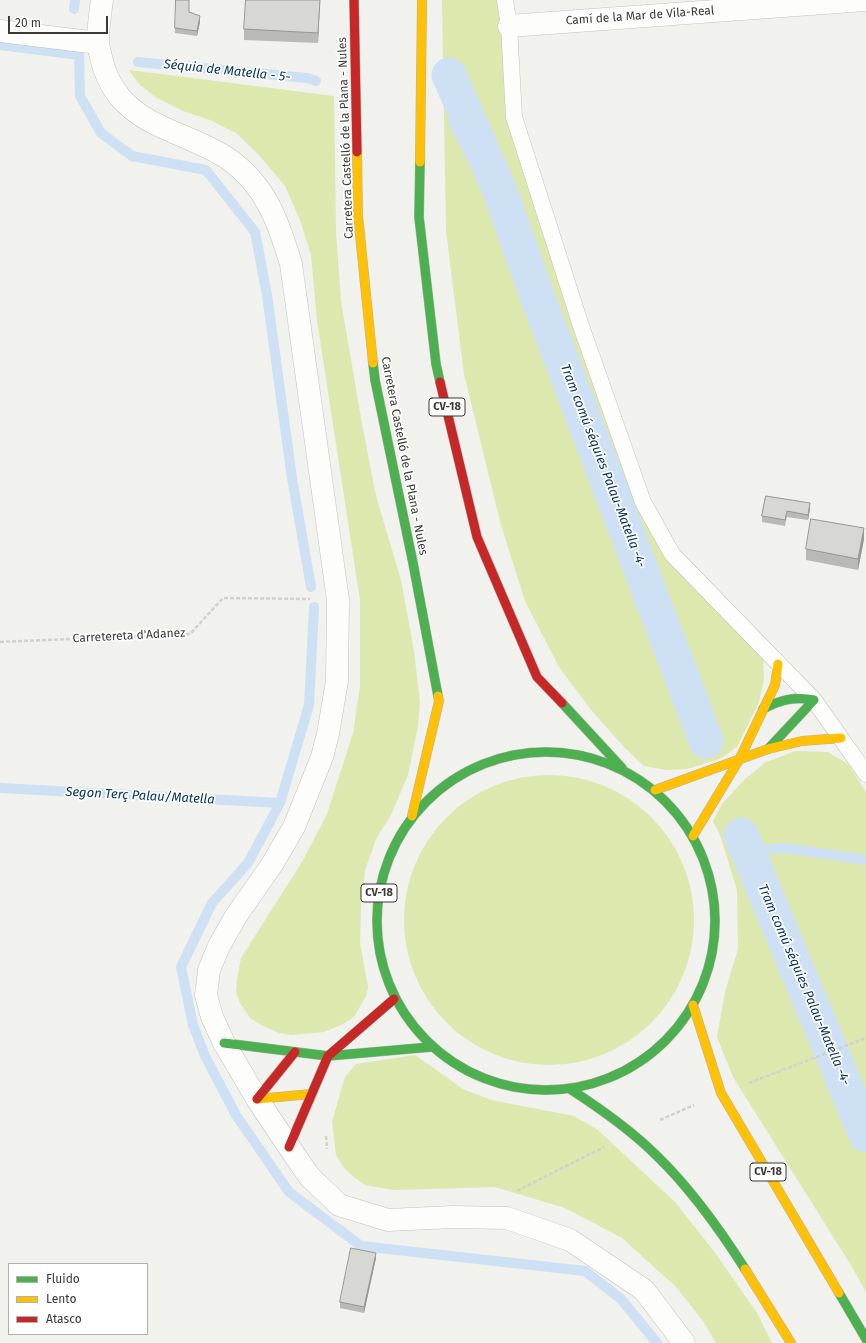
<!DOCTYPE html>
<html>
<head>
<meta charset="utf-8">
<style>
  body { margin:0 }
  #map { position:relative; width:866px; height:1343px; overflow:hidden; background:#f1f1ed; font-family:"Fira Sans",sans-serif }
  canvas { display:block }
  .legend { position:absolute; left:8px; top:1263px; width:140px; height:72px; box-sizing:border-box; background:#fff; border:1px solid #b0b0af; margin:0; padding:5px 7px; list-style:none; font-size:12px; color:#3a3936 }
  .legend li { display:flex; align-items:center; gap:8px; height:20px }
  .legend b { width:20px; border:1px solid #b0b0af }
  .scale { position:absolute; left:8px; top:16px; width:100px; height:18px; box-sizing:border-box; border:2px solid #3a3936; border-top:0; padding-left:5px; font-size:12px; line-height:14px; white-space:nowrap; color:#3a3936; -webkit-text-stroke:3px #fff; paint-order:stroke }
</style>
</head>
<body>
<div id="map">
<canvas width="866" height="1343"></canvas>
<ul class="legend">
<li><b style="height:5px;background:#4caf50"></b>Fluido</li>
<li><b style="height:5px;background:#ffc107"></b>Lento</li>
<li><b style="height:5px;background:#c62828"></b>Atasco</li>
</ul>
<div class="scale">20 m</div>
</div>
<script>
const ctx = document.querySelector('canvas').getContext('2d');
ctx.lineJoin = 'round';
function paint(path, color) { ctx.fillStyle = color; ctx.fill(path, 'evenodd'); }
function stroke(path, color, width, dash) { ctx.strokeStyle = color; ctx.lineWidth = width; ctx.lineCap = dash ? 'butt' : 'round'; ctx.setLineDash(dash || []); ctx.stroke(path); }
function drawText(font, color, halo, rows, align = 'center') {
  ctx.font = font + ' "Fira Sans",sans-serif'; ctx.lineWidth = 3.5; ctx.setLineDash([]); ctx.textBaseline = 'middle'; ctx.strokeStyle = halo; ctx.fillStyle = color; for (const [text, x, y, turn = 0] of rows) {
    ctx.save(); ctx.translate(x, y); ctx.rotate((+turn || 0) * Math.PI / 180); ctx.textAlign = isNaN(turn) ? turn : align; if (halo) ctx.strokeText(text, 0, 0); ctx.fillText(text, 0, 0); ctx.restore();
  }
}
paint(new Path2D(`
  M442,0h70l5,116 130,385 27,50 88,85 2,43 -5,23 -22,45 -17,12 -33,10 -21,1 -22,-4 -19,-18 -33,-37 -33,-44 -34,-66 -24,-76 -37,-151 -18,-143z
  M129,70l205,26 2,135 5,70 21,123 14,72 25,84 13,71 6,51 -2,24 -10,49 -17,40 -15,24 -11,31 -4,37 -1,36 8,44 -2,9 -12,21 -13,8 -17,7 -32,3 -13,-2 -18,-8 -11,-7 -10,-15 -4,-11 1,-12 4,-22 61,-96 25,-48 26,-81 7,-47v-86l-43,-280 -6,-65 -11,-35 -15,-34 -27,-32 -22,-21 -26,-13 -27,-9 -28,-14 -17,-14z
  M796,751l32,1 20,12 18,28v500l-14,-25 -119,-190 -16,-40 8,-45 13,-43 -1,-59 -17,-55 -7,-14 9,-17 21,-23 23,-19z
  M404 920a145 145 0 1 1 290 0a145 145 0 1 1-290 0Z
  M415,1055l48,34 28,11 83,16 24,14 78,73 40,51 41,59 15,30h-56l-13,-22 -27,-34 -54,-49 -57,-30 -70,-21 -101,3 -29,-5 -10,-7 -11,-10 -8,-13 -4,-33 13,-45 11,-13z`), '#dce8ae');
stroke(new Path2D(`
  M74,9l1,-9
  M0,45l79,10
  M79,52l1,44 21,37 31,23 74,14 49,62 12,63 25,183 19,109
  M138,62l169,16 9,3
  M453,122l30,58 17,11
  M314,607l-5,98 -29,98 -32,60 -36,40 -31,64 12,58 12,31 31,59 53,77 72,54 224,25 36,28 36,44
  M0,788l280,15
  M748,851l37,-3 81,12`), '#cde0f4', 10);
stroke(new Path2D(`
  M449,75l51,116 36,102 170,448
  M741,835l125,300`), '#cde0f4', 35);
const lane = new Path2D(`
  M505,0l4,26 5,91 67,209 62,176 29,52 142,146 52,74`);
const street = new Path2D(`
  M102,0c-2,14 -4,28 -4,42 0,5 2,10 3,15 8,36 29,56 63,71 22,10 43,17 63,30 39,27 51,63 64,106l47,336 -1,81 -9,53 -6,23 -28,70 -23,39 -35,50 -17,30 -10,24 -3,25 6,22 12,26 33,56 32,48 20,29 30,29 49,15 65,-3 54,1 63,22 74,50 40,53
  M509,26l357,-26
  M0,31l98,12`);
const fast = new Path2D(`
  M420,162l-1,55 17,147 4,18
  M373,363l2,17 38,183 25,133
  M562,703l60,65
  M763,709c17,-9 32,-13 51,-9l-46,49
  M377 921a169 169 0 1 1 338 0a169 169 0 1 1-338 0Z
  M224,1043l104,13 103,-9
  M570,1089c31,20 61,41 87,67 34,33 62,72 88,113
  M839,1293l27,46`);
const slow = new Path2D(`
  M357,152l1,63 15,148
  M420,162l2,-162
  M655,790l113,-41 34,-8 39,-3
  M412,816l27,-115 -1,-5
  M693,836l46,-76 36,-75 3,-21
  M693,1005l28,88 118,200
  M257,1099l54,-5
  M745,1269l46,74`);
const jam = new Path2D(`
  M354,0l3,152
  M440,382l37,155 60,140 25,26
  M257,1099l38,-47
  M289,1147l39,-91 66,-57`);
stroke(lane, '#c1c1be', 17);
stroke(street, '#c1c1be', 23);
stroke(fast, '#b8b1a8', 10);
stroke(slow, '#b8b1a8', 10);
stroke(jam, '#b8b1a8', 10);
stroke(new Path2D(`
  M0,642l190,-8 33,-36 87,1
  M749,1083l117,-45
  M660,1120l34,-15
  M326,1136l1,13
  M517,1191l87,-44`), '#d1d1cf', 2.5, [4, 2]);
stroke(lane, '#fdfdfc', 16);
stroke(street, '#fdfdfc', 22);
stroke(fast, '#4caf50', 9);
stroke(slow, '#ffc107', 9);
stroke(jam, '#c62828', 9);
paint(new Path2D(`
  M320,0l-2,43 -74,-3v-11z
  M189,12l11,10 -3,14 -22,-3v-5z
  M766,496l44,13 -2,11 -21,-3 -2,9 -23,-4v-6z
  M864,539l-6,31 -52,-10v-11z
  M376,1258l-12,55 -24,-5v-6z`), '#b9b9b6');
paint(new Path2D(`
  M320,0l-2,43v-10z
  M200,16v6l-3,14v-5z
  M810,503v6l-2,11v-5z
  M864,528v11l-6,31v-11z
  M376,1253v5l-12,55v-6z`), '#969694');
const building = new Path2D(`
  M176,0h13v12l11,4 -3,15 -22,-3z
  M246,0h74l-2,33 -74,-4z
  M766,496l44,7 -2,12 -21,-4 -2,9 -23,-4z
  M811,519l53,9 -6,31 -52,-10z
  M351,1248l25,5 -12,54 -24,-5z`);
paint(building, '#d7d7d4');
stroke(building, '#969694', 1);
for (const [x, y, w] of [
  [447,407,36],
  [379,893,36],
  [768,1172,36]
]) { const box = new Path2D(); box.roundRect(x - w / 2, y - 9, w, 18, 3); ctx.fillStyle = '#fff'; ctx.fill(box); stroke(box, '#3a3936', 1); }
drawText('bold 11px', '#3a3936', null, [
  ["CV-18",447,407],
  ["CV-18",379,893],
  ["CV-18",768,1172]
]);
drawText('12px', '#3a3936', '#fff', [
  ["Camí de la Mar de Vila-Real",640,16,-4],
  ["Carretera Castelló de la Plana - Nules",346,138,-92],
  ["Carretera Castelló de la Plana - Nules",404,456,79],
  ["Carretereta d'Adanez",129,636,-3]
]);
drawText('italic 13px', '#063463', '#fff', [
  ["Séquia de Matella - 5-",227,71,6],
  ["Tram comú séquies Palau-Matella -4-",603,466,69],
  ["Segon Terç Palau/Matella",140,796,3],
  ["Tram comú séquies Palau-Matella -4-",804,985,67]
]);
</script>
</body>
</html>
